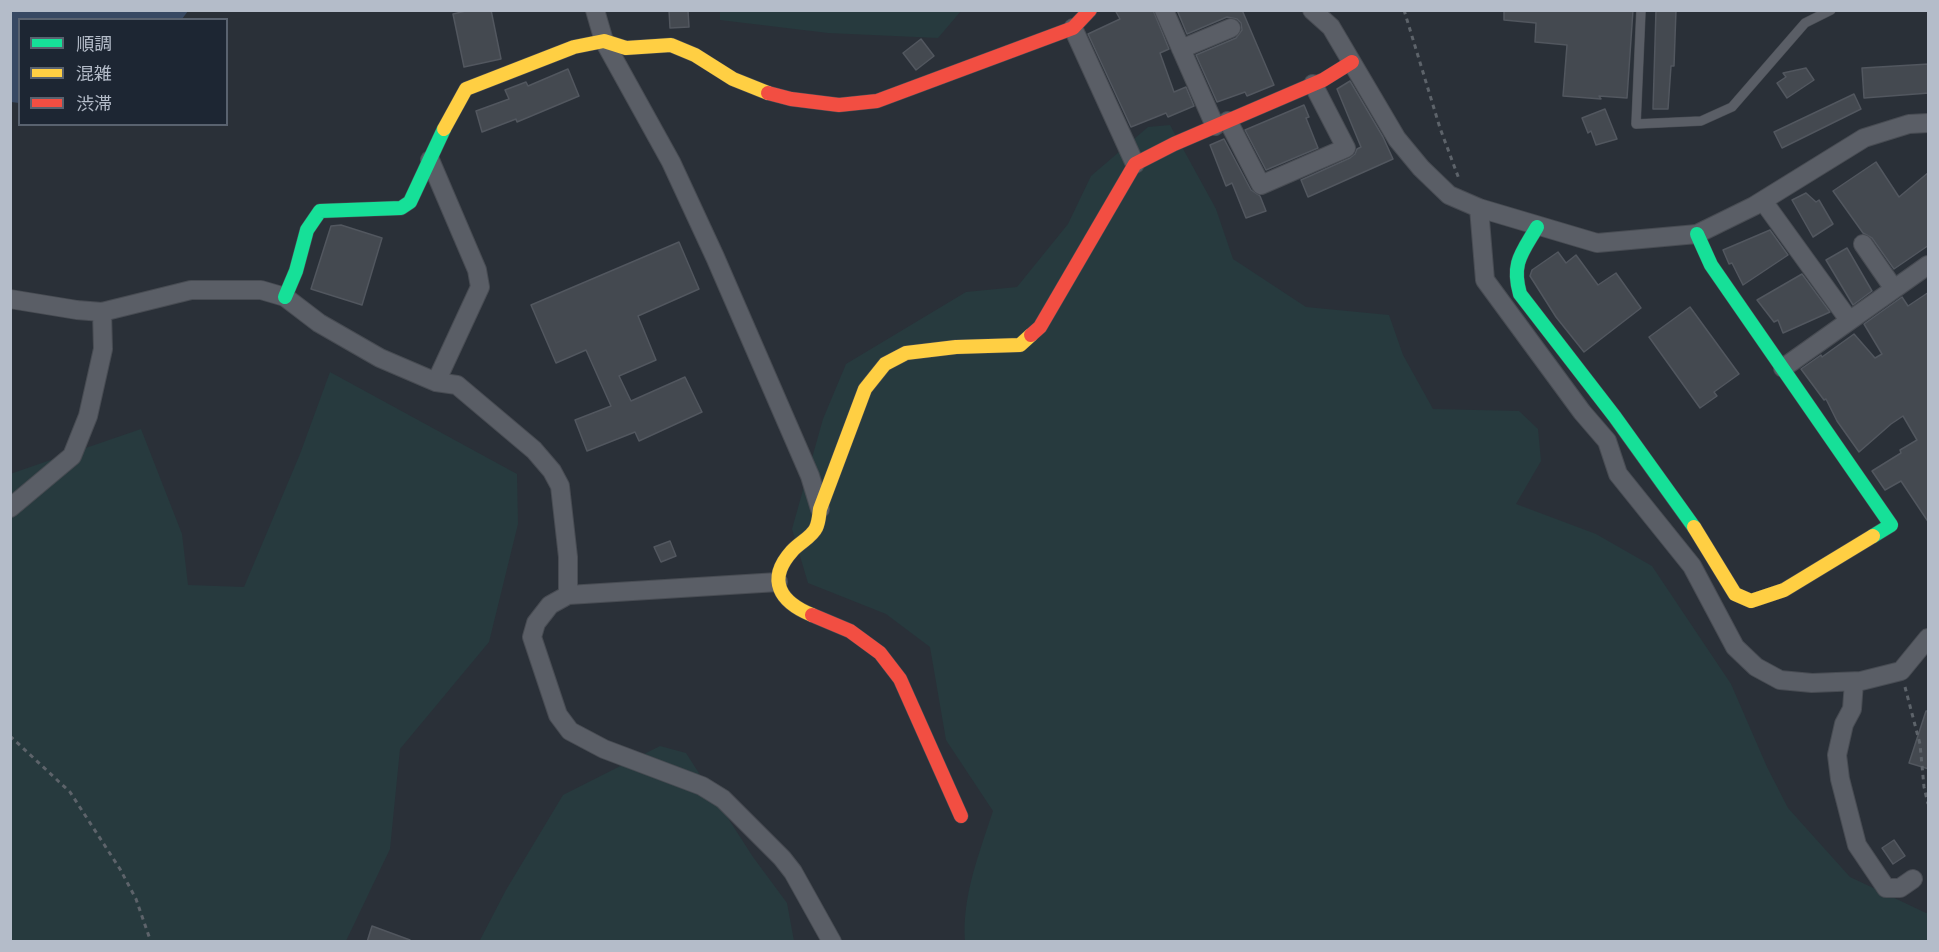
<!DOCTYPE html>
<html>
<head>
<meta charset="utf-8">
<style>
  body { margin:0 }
  #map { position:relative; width:1939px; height:952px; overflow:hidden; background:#2a3038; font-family:Overpass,"Noto Sans JP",sans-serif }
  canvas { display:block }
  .frame { position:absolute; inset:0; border:12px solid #b4bcc9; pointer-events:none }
  .legend { position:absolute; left:18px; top:18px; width:210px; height:108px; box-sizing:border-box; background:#1d2633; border:2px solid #59626f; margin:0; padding:8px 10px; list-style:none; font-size:18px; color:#b4bcc9 }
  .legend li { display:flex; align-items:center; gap:12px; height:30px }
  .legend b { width:30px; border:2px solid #59626f }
</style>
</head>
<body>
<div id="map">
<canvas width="1939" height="952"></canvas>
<div class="frame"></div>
<ul class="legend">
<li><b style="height:8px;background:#16e098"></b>順調</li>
<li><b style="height:8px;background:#ffcf43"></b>混雑</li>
<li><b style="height:8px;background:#f24e42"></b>渋滞</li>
</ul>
</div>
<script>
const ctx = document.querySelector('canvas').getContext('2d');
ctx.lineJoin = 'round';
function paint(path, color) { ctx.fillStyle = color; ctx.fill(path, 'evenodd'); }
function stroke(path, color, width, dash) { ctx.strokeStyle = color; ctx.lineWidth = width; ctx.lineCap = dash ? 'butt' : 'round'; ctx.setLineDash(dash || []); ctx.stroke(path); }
paint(new Path2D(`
  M720,11v-1l241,1 -23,27 -110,-5 -108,-13z
  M1170,125l46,84 17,50 73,48 83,8 14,40 30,54 86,2 19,18 3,32 -25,43 80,30 56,32 79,118 36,83 21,41 62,69 76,36 2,-1v29h-963c-3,-45 14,-87 28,-130l-47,-71 -16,-93 -44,-33 -78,-31 -16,-54 31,-110 23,-55 120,-72 51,-5 51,-63 23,-48 57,-49z
  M330,372l187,102 1,50 -29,118 -89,107 -10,100 -44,92h-335l-1,-467 131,-45 41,105 6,51 56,2 56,-133z
  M660,746l26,7 67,104 34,46 7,38 -315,1 27,-52 57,-95z`), '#273a3e');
paint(new Path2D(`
  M10,11l1,-1 177,1 -6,8 -162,1 -1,83 -8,-1z`), '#384963');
const building = new Path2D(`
  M470,10h21l10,49 -37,8 -11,-53z
  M669,10l19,1 1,16 -19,1z
  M1115,10h38l16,39 -9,4 14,39 12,-5 8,19 -26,11 -2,-4 -35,14 -43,-93 32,-15z
  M1177,10h65l32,75 -27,11 -2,-4 -28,10 -21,-47 40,-17 6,-8 -1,-7 -4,-4 -10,-2 -40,17z
  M1504,10h129l-6,88 -28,-2 2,3 -38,-3 4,-51 -32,-3 1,-19 -32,-3z
  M1656,10h20l-2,56h-3l-3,43h-15z
  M921,39l13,17 -18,14 -13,-17z
  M1929,64v29l-65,5 -2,-30z
  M1806,68l8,12 -27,18 -10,-15 9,-6 -3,-4z
  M568,69l11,27 -62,26 -1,-3 -34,13 -6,-21 33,-12 -4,-9 21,-8 2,4z
  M1350,81l33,56 10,22 -85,38 -7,-17 49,-22 5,-4 2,-5 4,-2 -24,-58z
  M1854,94l7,15 -79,39 -8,-16z
  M1304,105l5,12 -3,1 12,30 -52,22 -21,-40z
  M1605,109l12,30 -21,6 -5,-14 -3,2 -6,-15z
  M1224,139l27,51 9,6 6,15 -20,7 -14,-35 -6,3 -16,-41z
  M1876,162l23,35 30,-25v73l-35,24 -22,-31 -9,-5 -30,-42z
  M1806,193l10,9 3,-2 14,24 -20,13 -21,-37z
  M341,225l41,13 -20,67 -51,-16 20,-63z
  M1770,230l18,25 -45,30 -11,-22 -3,1 -6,-14z
  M679,242l20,47 -61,27 18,44 -37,16 12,25 54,-24 17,35 -63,29 -4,-9 -48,19 -12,-31 36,-14 -25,-56 -30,13 -25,-58z
  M1847,248l25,43 -19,14 -27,-45z
  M1558,252l8,11 10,-8 22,30 18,-12 25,35 -57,44 -28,-35 -26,-41 2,-6z
  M1802,274l28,38 -47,21 -5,-13 -4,2 -17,-22z
  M1929,292v231l-28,-42 -16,9 -13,-19 29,-18 -1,-3 17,-10 -14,-24 -12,8 -32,28 -22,-31 -11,-22 -2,1 -23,-31 20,-14 1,2 32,-23 21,24 7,-4 -18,-30 38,-27 6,9z
  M1690,307l49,67 -25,18 3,4 -17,12 -51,-71z
  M670,541l6,15 -15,6 -7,-15z
  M1926,711h3v58l-20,-6z
  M1894,840l11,16 -12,8 -11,-16z
  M372,926l38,14v2h-43z`);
paint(building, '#444950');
stroke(building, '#52575f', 1.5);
const lane = new Path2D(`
  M1641,10l-5,114 65,-3 31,-14 73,-84 26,-13`);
const street = new Path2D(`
  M595,10l9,31 67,121 44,95 95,219 10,33
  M1164,10l51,116
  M1312,10l19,17 66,112 24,29 28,27 30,13 118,35 100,-9 57,-28 110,-68 45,-14 19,-1
  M1073,28l62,136
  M1181,49l50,-21
  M1228,121l33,64 85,-37 -33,-64
  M430,160l47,110 3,17 -44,95
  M1763,201l86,119
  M1479,208l6,72 97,132 25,29 11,33 74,92 43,81 21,20 24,13 32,3 49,-2 40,-10 27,-33
  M1863,244l31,45
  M10,299l67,11 25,2 89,-22h70l24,7 34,26 61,35 56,24 21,3 77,65 18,21 8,15 8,71v38
  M1783,368l145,-103
  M10,508l62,-52 16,-40 15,-67 -1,-37
  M778,582l-210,13 -18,10 -14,18 -4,14 26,78 12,16 34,18 98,37 21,13 59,59 11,14 39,70
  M1854,682l-2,27 -8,15 -7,31 3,24 17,66 29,43h14l13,-9`);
const fast = new Path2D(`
  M1537,227c-15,26 -26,36 -17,67l95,123 79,110
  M1697,234l14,31 180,260 -18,11
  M285,297l11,-26 11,-41 13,-19 81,-3 9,-6 34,-73`);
const slow = new Path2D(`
  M444,129l22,-40 108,-42 30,-6 22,7 45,-3 24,10 38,24 35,14
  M1694,527l41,67 16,7 33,-11 89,-54
  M812,615c-32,-13 -46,-35 -20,-64 7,-8 20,-14 24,-23 3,-6 3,-13 4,-19l45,-120 20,-25 21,-11 50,-6 64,-2 11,-10`);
const jam = new Path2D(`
  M768,93l23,6 48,6 38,-4 196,-73 17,-18
  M1031,335l9,-8 95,-163 39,-20 149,-64 29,-18
  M812,615l38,16 30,22 20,26 61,137`);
stroke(lane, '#484c53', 10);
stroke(street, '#484c53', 20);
stroke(fast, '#484c53', 15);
stroke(slow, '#484c53', 15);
stroke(jam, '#484c53', 15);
stroke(new Path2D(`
  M1404,10l36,118 19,51
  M1905,687l15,57 4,43 4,17
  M10,736l60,56 50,77 16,30 15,43`), '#5d636a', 3, [4.5, 4.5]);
stroke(lane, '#5a5e66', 9);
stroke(street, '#5a5e66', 18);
stroke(fast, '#16e098', 14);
stroke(slow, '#ffcf43', 14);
stroke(jam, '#f24e42', 14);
</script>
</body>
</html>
